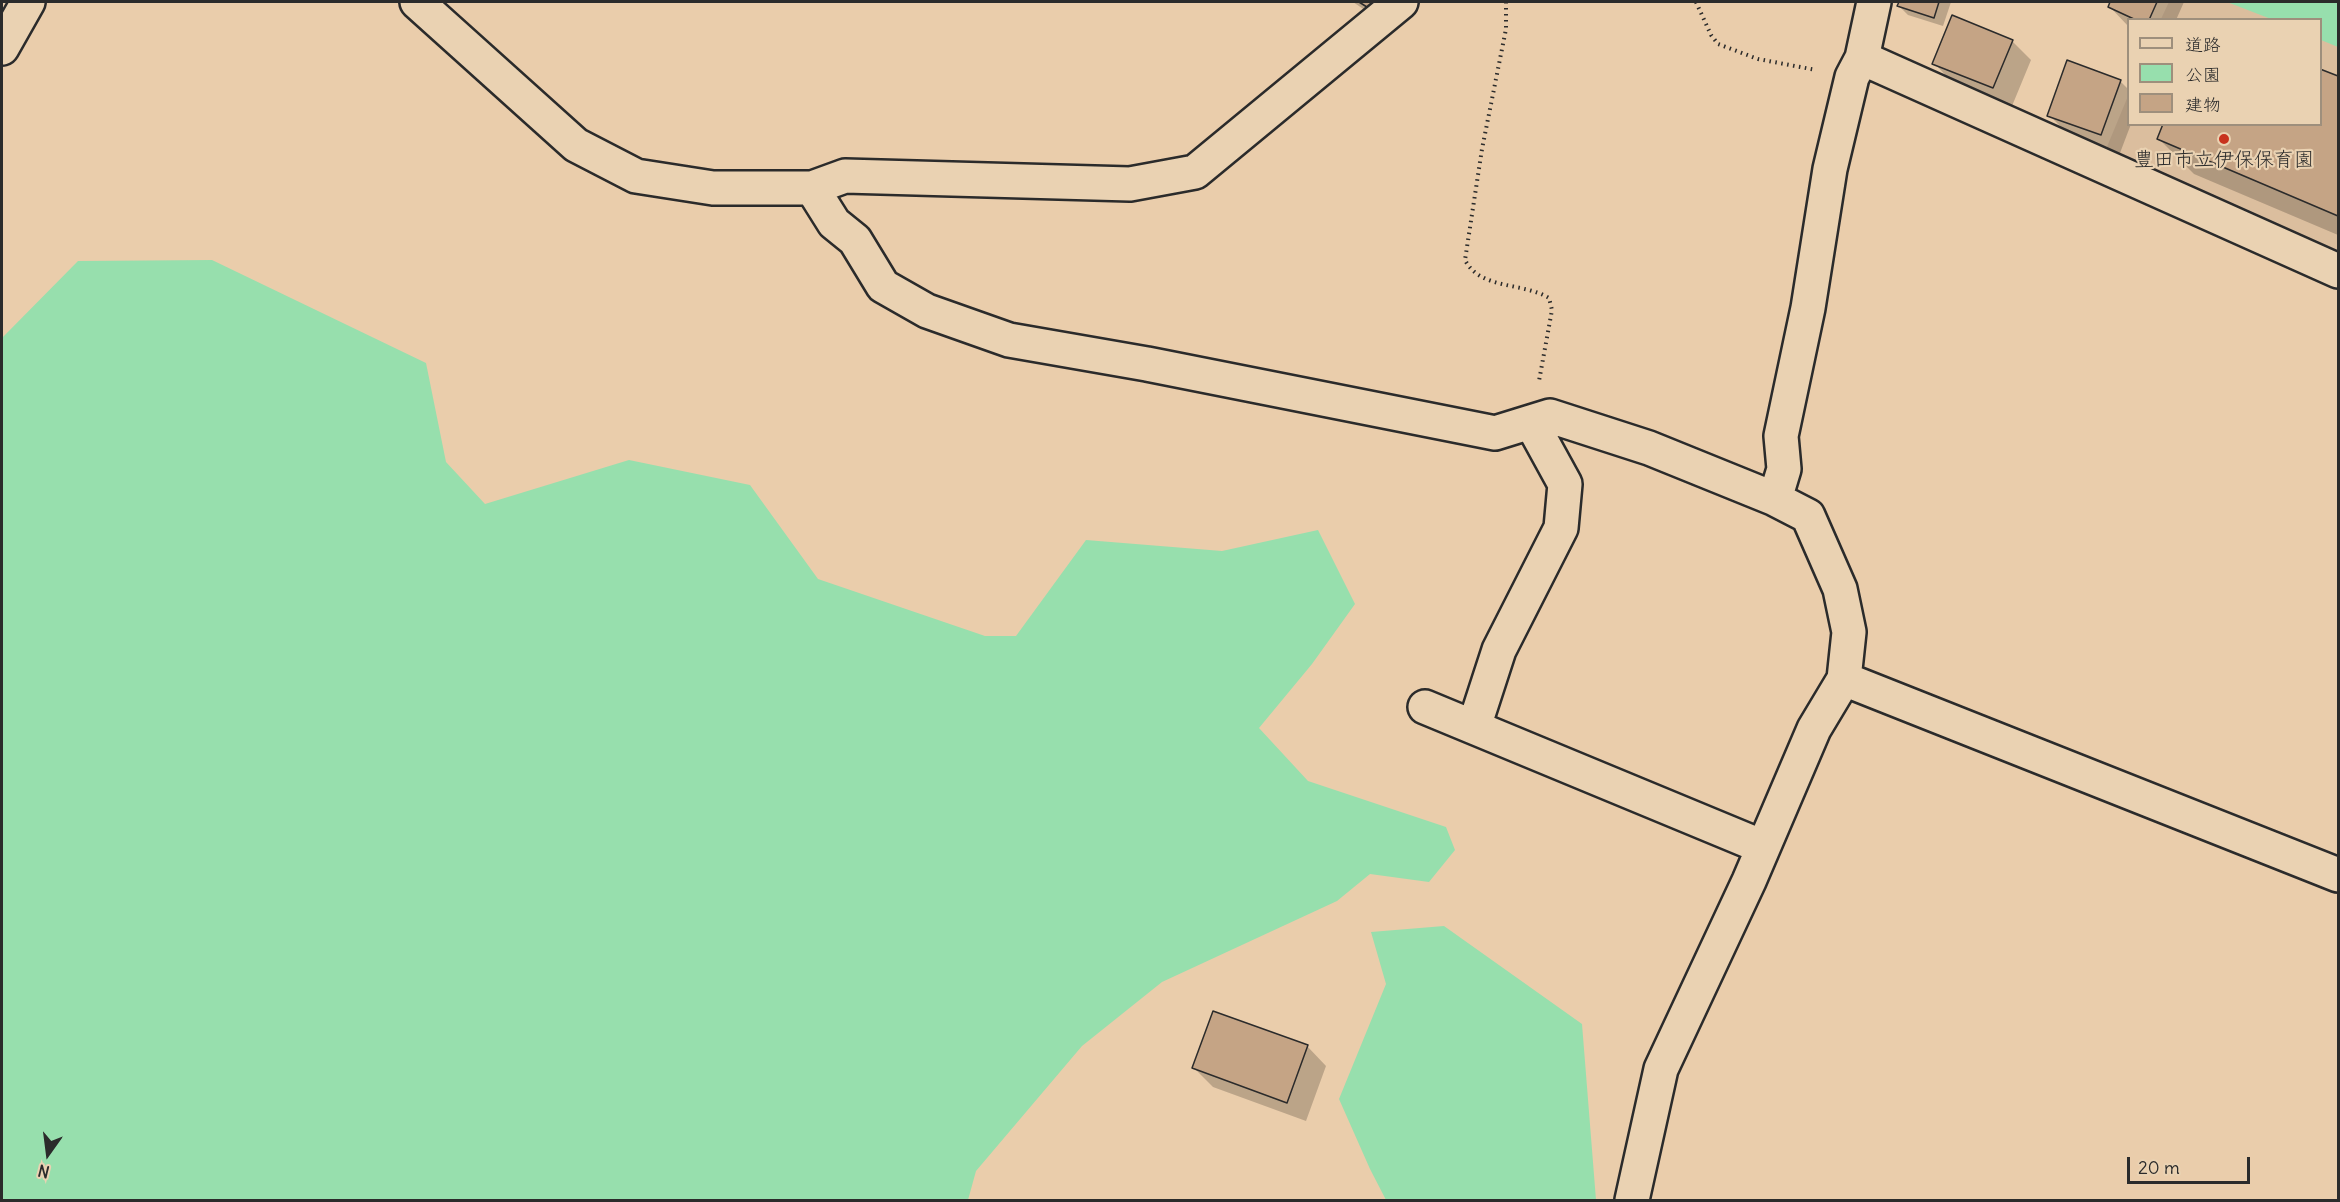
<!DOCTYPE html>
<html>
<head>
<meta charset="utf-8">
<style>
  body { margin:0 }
  #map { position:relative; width:2340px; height:1202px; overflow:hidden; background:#eacdab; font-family:Delius,"Klee One",sans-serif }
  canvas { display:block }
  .frame { position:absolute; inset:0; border:3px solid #2b2b2b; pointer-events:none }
  .legend { position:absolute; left:2127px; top:18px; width:195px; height:108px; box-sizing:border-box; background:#ead2b2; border:2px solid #9e8f7c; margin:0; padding:8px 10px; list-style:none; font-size:18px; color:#2b2b2b }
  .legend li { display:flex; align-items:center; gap:12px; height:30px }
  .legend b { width:30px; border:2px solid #9e8f7c }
  .north { position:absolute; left:18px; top:1124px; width:60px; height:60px; -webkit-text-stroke:4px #ead2b2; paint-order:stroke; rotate:194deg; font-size:16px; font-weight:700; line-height:24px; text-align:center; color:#2b2b2b }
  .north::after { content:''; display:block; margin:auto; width:21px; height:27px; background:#2b2b2b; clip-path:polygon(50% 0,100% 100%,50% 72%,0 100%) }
  .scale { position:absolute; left:2127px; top:1157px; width:123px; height:27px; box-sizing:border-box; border:3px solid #2b2b2b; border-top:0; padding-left:8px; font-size:18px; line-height:21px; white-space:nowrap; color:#2b2b2b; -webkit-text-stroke:4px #ead2b2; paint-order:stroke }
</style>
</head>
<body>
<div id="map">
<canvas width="2340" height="1202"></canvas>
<div class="frame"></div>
<ul class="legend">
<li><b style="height:8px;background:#ead2b2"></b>道路</li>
<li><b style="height:16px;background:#97dfad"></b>公園</li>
<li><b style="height:16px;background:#c5a485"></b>建物</li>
</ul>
<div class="north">N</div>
<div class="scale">20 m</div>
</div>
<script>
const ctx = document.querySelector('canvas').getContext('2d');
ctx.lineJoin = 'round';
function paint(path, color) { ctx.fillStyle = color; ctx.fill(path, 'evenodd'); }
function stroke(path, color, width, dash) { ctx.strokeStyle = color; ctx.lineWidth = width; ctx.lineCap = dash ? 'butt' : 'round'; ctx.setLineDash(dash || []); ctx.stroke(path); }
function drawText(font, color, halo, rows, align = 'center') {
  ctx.font = font + ' Delius,"Klee One",sans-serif'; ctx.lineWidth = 4.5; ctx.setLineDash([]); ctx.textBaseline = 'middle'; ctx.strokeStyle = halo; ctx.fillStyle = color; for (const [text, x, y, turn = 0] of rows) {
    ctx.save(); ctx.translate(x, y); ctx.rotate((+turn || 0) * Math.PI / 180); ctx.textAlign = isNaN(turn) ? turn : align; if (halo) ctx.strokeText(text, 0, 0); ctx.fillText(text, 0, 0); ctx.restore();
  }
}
paint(new Path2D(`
  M2169,2h169v253l-234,-101 24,-58v28h192v-104l-159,-1z`), '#dbbe9e');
paint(new Path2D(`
  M2227,2h111v45l-17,-7 -1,-20 -49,-1z
  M212,260l214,103 20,99 39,42 144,-44 121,25 68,94 167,57h31l70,-96 136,11 96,-21 37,74 -43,60 -53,64 49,53 138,46 9,23 -26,32 -59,-8 -33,27 -175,81 -80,64 -106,125 -8,29h-966v-862l76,-77z
  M1444,926l138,98 14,176h-210l-16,-31 -31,-70 47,-115 -15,-52z`), '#97dfad');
paint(new Path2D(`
  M1353,2h55l-18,25z
  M1900,2h51l-8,24 -35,-11 -9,-9z
  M2112,2h72l-8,18h-48v6l-18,-19z
  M2012,41l19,19 -19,46 -59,-23 -19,-20z
  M2068,62l52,19 8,8v35h3l-11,29 -52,-19 -19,-19z
  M2320,70l18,8v157l-144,-61 -35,-35 161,-15z
  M1307,1046l19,20 -20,55 -93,-34 -19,-19z`), '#0003');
const building = new Path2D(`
  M1359,2h17l-6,7z
  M1899,2h40l-5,16 -37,-12z
  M2110,2h47l-8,18h-13l-28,-13z
  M1952,15l61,25 -20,48 -61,-24z
  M2067,60l54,20 -20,55 -54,-19z
  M2320,69l18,7v140l-181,-77 6,-15h157z
  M1213,1011l95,34 -21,58 -95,-35z`);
paint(building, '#c5a485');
stroke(building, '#2b2b2b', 1.5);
const minor = new Path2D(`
  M417,2l159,143 60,31 77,12h99l33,-12 285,8 65,-12 206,-170
  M2,48l26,-46
  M1862,58l476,213
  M812,188l22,35 21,17 28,46 44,25 82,29 138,24 348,69 55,-17 99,32 126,51 33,17 32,73 9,43 -5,47 -30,50 -65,152 -88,188 -29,131
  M1775,499l9,-30 -3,-33 27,-128 22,-139 22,-92 10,-19 12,-56
  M1844,679l494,196
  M1425,707l338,140
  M1474,727l25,-77 62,-122 4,-44 -34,-62`);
stroke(minor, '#2b2b2b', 38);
stroke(new Path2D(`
  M1506,2v27l-24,120 -17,111c15,30 58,22 84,38l3,12 -13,71
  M1696,2l15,33 7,9 40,15 58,11`), '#2b2b2b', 4, [1.5, 4.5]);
stroke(minor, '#ead2b2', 33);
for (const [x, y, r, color] of [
  [2224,139,6,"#c8321e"]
]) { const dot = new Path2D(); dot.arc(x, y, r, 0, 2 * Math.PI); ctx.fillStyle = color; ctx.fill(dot); stroke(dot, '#ead2b2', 2); }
drawText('20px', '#2b2b2b', '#ead2b2', [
  ["豊田市立伊保保育園",2224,160]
]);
</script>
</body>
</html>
